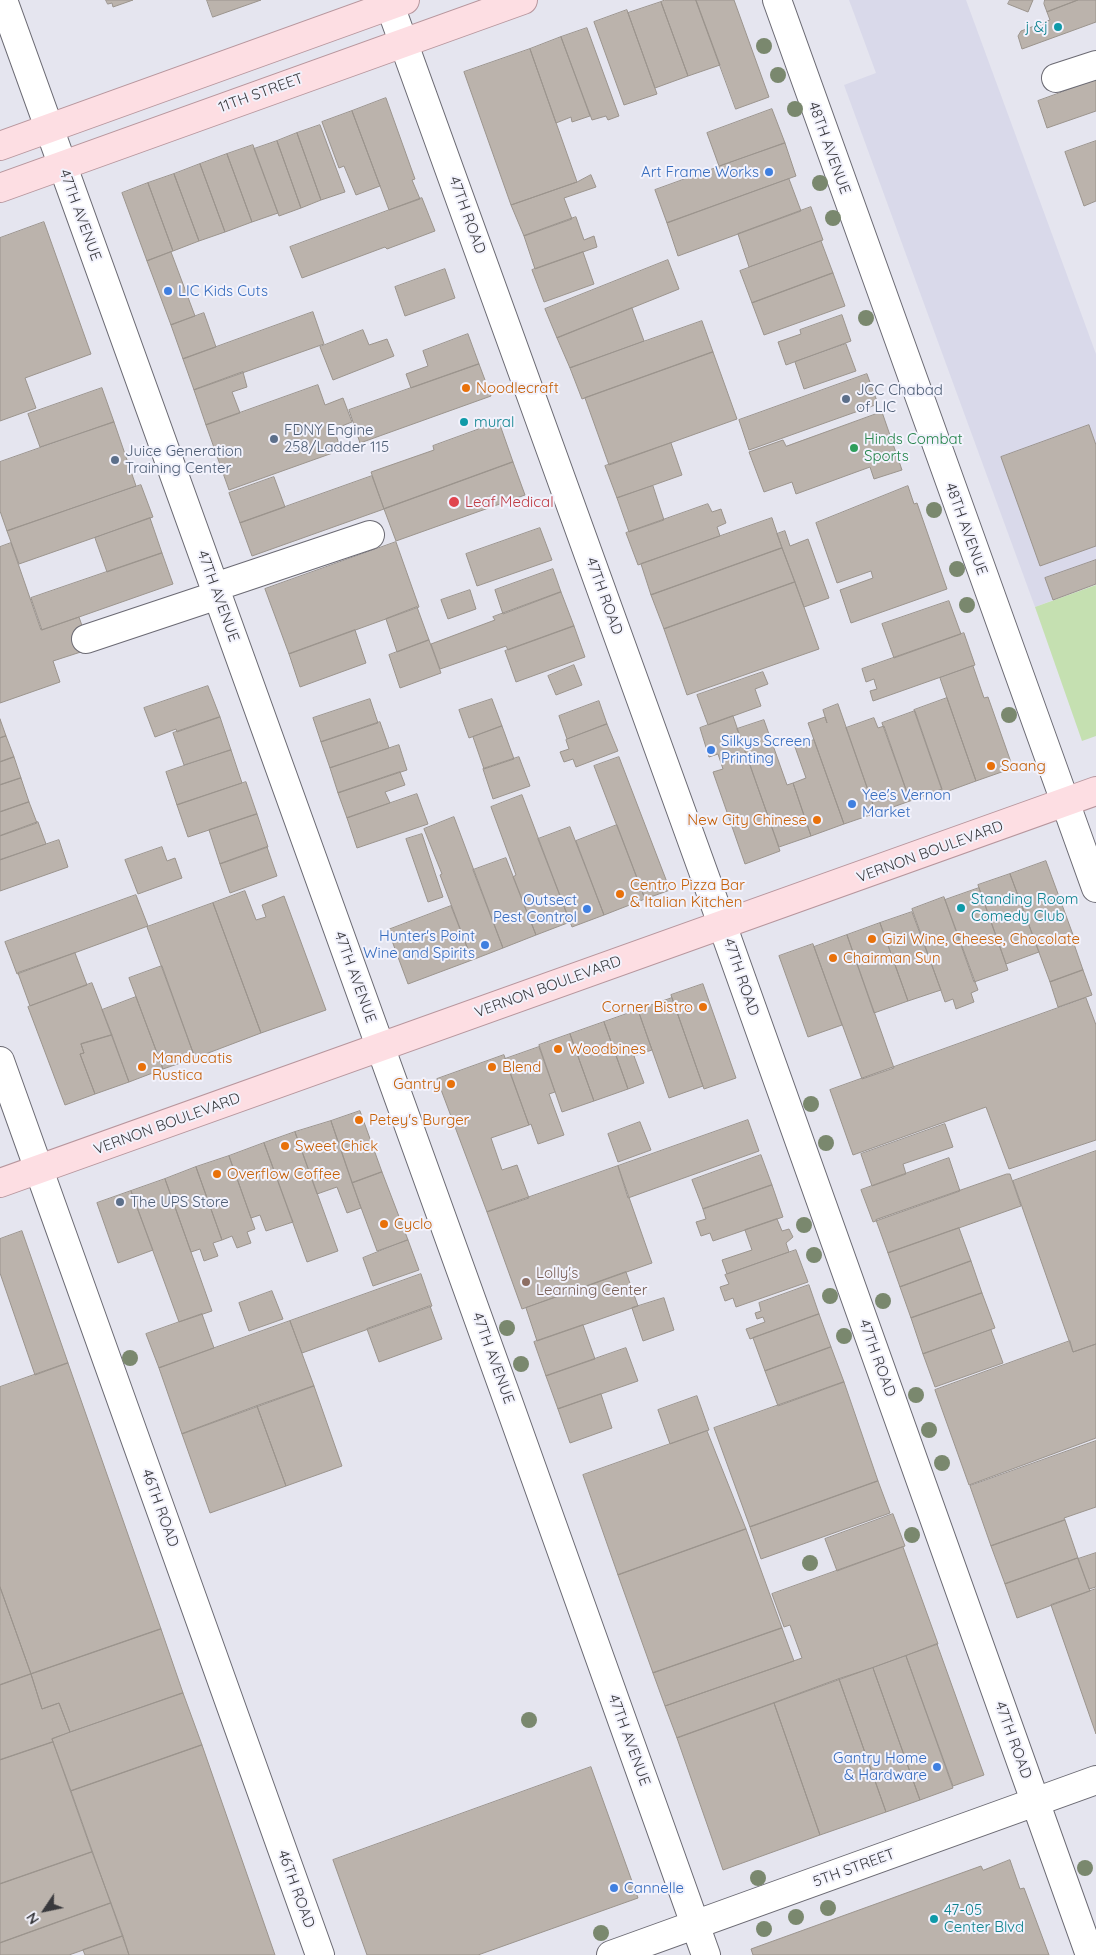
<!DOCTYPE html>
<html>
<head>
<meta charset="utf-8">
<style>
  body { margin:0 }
  #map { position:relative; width:1096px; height:1955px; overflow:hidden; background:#e5e5ef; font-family:Quicksand,sans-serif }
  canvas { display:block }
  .north { position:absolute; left:20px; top:1885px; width:50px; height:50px; -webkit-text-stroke:4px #f2f2fc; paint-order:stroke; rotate:236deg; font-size:14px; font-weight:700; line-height:20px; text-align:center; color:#39393d }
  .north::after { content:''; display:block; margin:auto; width:18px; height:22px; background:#39393d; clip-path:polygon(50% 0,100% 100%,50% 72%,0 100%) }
</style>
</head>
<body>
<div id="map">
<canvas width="1096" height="1955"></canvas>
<div class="north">N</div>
</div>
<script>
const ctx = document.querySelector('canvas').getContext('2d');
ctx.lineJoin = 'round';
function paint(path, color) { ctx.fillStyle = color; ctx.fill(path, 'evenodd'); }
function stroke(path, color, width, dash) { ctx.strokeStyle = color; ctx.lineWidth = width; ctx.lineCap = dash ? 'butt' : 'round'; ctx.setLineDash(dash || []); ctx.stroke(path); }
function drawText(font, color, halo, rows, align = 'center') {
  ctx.font = font + ' Quicksand,sans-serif'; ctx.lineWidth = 4; ctx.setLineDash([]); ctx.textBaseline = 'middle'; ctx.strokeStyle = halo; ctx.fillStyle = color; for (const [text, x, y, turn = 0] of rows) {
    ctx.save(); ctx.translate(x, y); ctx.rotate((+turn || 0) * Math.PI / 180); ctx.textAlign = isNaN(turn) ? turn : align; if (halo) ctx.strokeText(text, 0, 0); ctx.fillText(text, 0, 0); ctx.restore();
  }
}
paint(new Path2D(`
  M849,0h117l130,354v230l-61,23 -191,-522 32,-12z`), '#d9d9ea');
paint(new Path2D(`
  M1096,585v151l-14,5 -47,-134z`), '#c5e0b1');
const building = new Path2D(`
  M106,0h27l-20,7 -1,-4 -4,1z
  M207,0h54l-48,17z
  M665,0h31l24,65 -32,11 -27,-74z
  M696,0h38l35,97 -33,12z
  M1010,0h23l-5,12 -20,-8z
  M1045,0h33l-31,12 -3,-8z
  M1078,0h18v22l-74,27 -4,-13 3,-5 29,-11 -3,-8z
  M661,2l27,74 -33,12 -27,-75z
  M627,10l30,84 -33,11 -30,-83z
  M587,28l32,88 -11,4 -2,-4 -14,4 -31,-83z
  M561,37l29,79 -18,6 -1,-5 -15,6 -26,-74z
  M530,49l47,133 -66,23 -47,-133z
  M1096,80v31l-49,17 -9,-27z
  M386,98l29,81 -3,1 8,19 -31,11 -37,-99z
  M772,109l13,34 -66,23 -12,-33z
  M352,111l28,75 -24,9 -12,-29 -5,2 -17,-46z
  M320,125l25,67 -24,8 -24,-67z
  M297,133l24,67 -20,8 -24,-67z
  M277,141l24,67 -22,8 -25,-67z
  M1096,141v60l-12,5 -19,-54z
  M785,143l11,33 -129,47 -12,-33z
  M253,145l25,68 -26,9 -25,-68z
  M227,154l25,68 -27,10 -25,-68z
  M200,164l25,68 -26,9 -25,-67z
  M174,174l25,67 -26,10 -25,-68z
  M591,175l5,12 -32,11 8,21 -48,17 -13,-31 66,-23z
  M789,179l12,32 -123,45 -11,-33z
  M148,183l25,68 -26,10 -25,-68z
  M422,198l13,33 -48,18 -2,-2 -83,31 -12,-31z
  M811,207l12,33 -74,27 -11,-33z
  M576,217l8,23 10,-4 3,11 -62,22 -11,-33z
  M44,222l47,132 -66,24 11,30 -36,13v-183z
  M821,241l12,32 -81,30 -12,-32z
  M171,252l24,64 -24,9 -24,-64z
  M583,252l11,32 -50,18 -12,-32z
  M668,260l11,29 -122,49 -12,-29z
  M445,269l10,29 -50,18 -10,-29z
  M833,273l12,33 -81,29 -12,-32z
  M632,308l12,33 -74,27 -13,-30z
  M313,312l11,32 -130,46 -11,-31z
  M204,313l12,34 -33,12 -12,-34z
  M842,315l9,26 -65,24 -8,-23 23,-8 -1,-4z
  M702,321l11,31 -131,47 -12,-31z
  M363,330l6,15 18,-6 7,17 -61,24 -13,-33z
  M468,334l11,30 -68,24 -5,-14 22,-8 -5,-15z
  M846,344l10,27 -52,18 -9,-27z
  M713,352l24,67 -128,46 -24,-67z
  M479,364l12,32 -131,47 -11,-33z
  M243,372l4,15 -15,5 8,21 -34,12 -12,-35z
  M867,374l11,30 -129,46 -10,-30z
  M318,385l7,20 18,-7 9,24 -18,7 7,21 -112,40 -23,-65z
  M102,388l12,34 -74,25 -12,-33z
  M882,412l20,58 -28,9 -4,-12 -74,27 -4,-12 -28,10 -15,-40 34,-12 3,6z
  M114,422l22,64 -129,45 -7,-20v-49z
  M499,422l14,40 -129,47 -13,-37 63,-22 -1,-4z
  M1089,425l7,20v101l-56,20 -39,-109z
  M671,443l11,32 -65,23 -12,-32z
  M513,462l12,33 -129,46 -12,-32z
  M372,476l12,33 -132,47 -12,-33z
  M274,477l11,30 -45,16 -11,-30z
  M141,485l12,32 -134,47 -12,-33z
  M653,486l11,34 -35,12 -12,-34z
  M908,486l6,18 3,-1 30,86 -96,34 -11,-33 33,-12 -2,-7 -34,12 -21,-60z
  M708,504l4,8 9,-3 5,14 -9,4 3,9 -82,29 -12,-32z
  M150,518l12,35 -55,19 -12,-34z
  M772,518l10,30 -131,47 -10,-31z
  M540,528l12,32 -75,26 -11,-32z
  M785,531l5,15 18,-7 21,59 -25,9 -27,-73z
  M396,542l23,65 -130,47 -24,-65z
  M11,543l30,87 38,-13 11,32 -37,12 7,21 -60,21v-156z
  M782,548l13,34 -131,47 -13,-34z
  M162,553l11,31 -131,46 -11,-32z
  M1096,560v24l-43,16 -8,-22z
  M553,569l8,23 -58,22 -8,-24z
  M795,582l24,67 -132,46 -23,-66z
  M470,590l6,19 -28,10 -7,-19z
  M561,592l13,34 -66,24 -2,-4 -66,23 -9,-25 64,-24 -2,-3z
  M949,601l12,33 -67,24 -12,-34z
  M417,607l12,33 -32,12 -11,-33z
  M574,626l11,31 -69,25 -11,-31z
  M355,630l11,33 -66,24 -11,-33z
  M964,633l11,32 -102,36 -3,-10 7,-2 -2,-6 -1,-4 -8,3 -4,-13z
  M429,640l12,33 -41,15 -11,-33z
  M574,665l8,20 -26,10 -8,-19z
  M973,666l11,32 4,-1 25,71 -37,13 -36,-103z
  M763,672l5,12 -13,5 6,17 -53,19 -11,-30z
  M208,686l12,31 -43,15 -1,-3 -21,8 -11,-29z
  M947,698l29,83 -33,12 -29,-83z
  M370,699l8,24 -57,19 -8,-24z
  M492,699l10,27 -33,12 -10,-28z
  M599,701l8,23 -40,15 -8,-23z
  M838,704l38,109 -32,11 -36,-101 17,-6 2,6 -4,-13z
  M915,711l27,78 -32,12 -28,-78z
  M733,716l47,135 -35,13 -32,-92 10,-3 -5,-15 -9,3 -9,-29z
  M220,717l11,33 -47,15 -11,-32z
  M874,718l4,10 6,-2 26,75 -34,12 -30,-85z
  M0,719l6,17 -6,2z
  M764,720l23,65 6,-2 18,53 -32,11 -42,-118z
  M380,722l9,26 -59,20 -9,-26z
  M607,724l11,27 -42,16 -3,-8 -9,3 -4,-10 9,-3 -3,-9z
  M502,726l12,33 -30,10 -11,-32z
  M6,736l8,21 -14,5v-24z
  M814,740l30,84 -33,12 -18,-53 13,-5 -11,-31z
  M399,745l8,25 -69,23 -8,-25z
  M231,750l11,33 -65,22 -11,-33z
  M14,757l7,21 -21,7v-23z
  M519,757l11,29 -37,13 -10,-30z
  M619,757l51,133 -25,9 -51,-133z
  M400,772l5,13 -20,7 5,11 -43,15 -9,-25z
  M21,778l8,24 -29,10v-27z
  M246,782l11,32 -69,23 -11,-32z
  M417,794l11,30 -71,24 -10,-30z
  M522,795l48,127 -34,13 -23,-58 3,-2 -25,-68z
  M29,802l8,21 -37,13v-24z
  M257,814l11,33 -48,17 -11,-34z
  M454,817l49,131 -31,12 -32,-85 2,-1 -18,-45z
  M38,822l8,22 -46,16v-24z
  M617,825l28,74 -41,16 -28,-74z
  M570,827l34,88 -32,12 -34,-88z
  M422,834l21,63 -15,5 -22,-63z
  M59,840l9,27 -68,24v-31z
  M162,847l5,14 8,-3 7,20 -44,16 -13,-34z
  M267,847l10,29 -47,17 -10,-29z
  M506,858l30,77 -33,13 -30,-78z
  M1046,861l30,82 -2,1 9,26 -33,12 -40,-108z
  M1010,874l29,78 -33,12 -28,-79z
  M979,888l29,82 -34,12 -29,-82z
  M245,891l11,29 10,-3 -4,-12 22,-9 42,114 -65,23 -48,-130z
  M136,895l12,31 -131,48 -12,-32z
  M944,897l34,93 -7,3 3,9 -18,7 -3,-10 -8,3 -33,-93z
  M213,903l48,130 -66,25 -48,-131z
  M451,906l21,54 -64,24 -20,-54z
  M912,912l29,78 -33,11 -28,-78z
  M880,923l28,78 -34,12 -27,-78z
  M847,935l47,133 -32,11 -48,-132z
  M813,944l29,81 -34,12 -29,-81z
  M75,953l12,32 -57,21 -12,-33z
  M162,966l33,92 -32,11 -34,-91z
  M1083,970l9,25 -34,12 -8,-25z
  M92,983l20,52 -31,9 3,9 -4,1 15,40 -30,11 -37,-98z
  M703,984l33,94 -32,11 -33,-94z
  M136,997l27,72 -34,13 -27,-72z
  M672,998l31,88 -34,12 -31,-88z
  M1086,998l10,27v115l-87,29 -23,-62 -133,48 -23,-65z
  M638,1010l14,40 -18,6 10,27 -16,6 -24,-67z
  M604,1022l24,67 -34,12 -24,-67z
  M570,1034l24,67 -32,11 -23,-67z
  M112,1035l17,47 -34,12 -15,-40 4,-1 -3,-9z
  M539,1047l16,45 -6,2 15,41 -26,9 -7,-20 -2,1 -24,-66z
  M504,1055l25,70 -38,13 11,32 15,-5 12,33 -42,14 -50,-133z
  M360,1111l22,61 -30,11 -21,-62z
  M748,1120l11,31 -131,47 -10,-32z
  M331,1121l30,87 -14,5 -10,-26 -20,7 -22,-62z
  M640,1122l11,28 -33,12 -10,-28z
  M945,1124l8,23 -50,17 3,10 -34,12 -11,-32z
  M295,1132l43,119 -31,11 -43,-119z
  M264,1143l29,79 -27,9 -6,-16 -9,3 -22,-62z
  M1096,1151v193l-23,8 -60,-171z
  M761,1155l11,30 -69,24 -11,-29z
  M229,1156l26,73 -8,3 4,11 -14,5 -5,-12 -10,4 -26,-73z
  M949,1158l11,33 -87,31 -12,-32z
  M618,1166l34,97 -130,46 -35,-97z
  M196,1167l26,73 -9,3 5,13 -14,5 -4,-12 -9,3 -26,-73z
  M382,1172l26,68 -31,11 -25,-68z
  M1007,1174h3l11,32 -133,47 -12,-33z
  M165,1179l47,132 -33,11 -48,-131z
  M772,1185l11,32 -70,24 -3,-8 -9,3 -5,-14 10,-3 -3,-10z
  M131,1191l22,59 -35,13 -21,-60z
  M777,1219l5,12 7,-2 4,8 -7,6 3,9 -62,22 -5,-14 30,-10 -7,-20z
  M959,1228l12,33 -71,26 -12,-34z
  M22,1231l46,132 -33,12 -35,-102v-34z
  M408,1240l11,30 -46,16 -10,-28z
  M796,1250l12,32 -72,25 -3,-9 -8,3 -5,-14 9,-3 -4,-9z
  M971,1261l11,32 -71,25 -11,-31z
  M626,1272l12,34 -101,35 -11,-33z
  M421,1274l11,32 -130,47 -12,-32z
  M809,1285l10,29 -69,25 -4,-10 19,-7 -2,-5 -6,2 -2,-6 6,-2 -2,-8z
  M272,1291l11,28 -34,12 -10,-28z
  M982,1293l13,35 -72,26 -12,-36z
  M664,1298l10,32 -31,11 -11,-33z
  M430,1306l12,33 -63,23 -12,-33z
  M202,1314l12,34 -55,20 -13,-34z
  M819,1314l12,33 -66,24 -12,-33z
  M290,1321l24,65 -132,48 -23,-66z
  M583,1325l12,34 -49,17 -12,-34z
  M991,1330l12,33 -68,24 -12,-33z
  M1070,1341l3,11 23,-8v94l-127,47 -34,-95z
  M831,1347l13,35 -66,24 -13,-35z
  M626,1348l12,33 -80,28 -12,-33z
  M68,1363l93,266 -130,45 -31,-87v-200z
  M844,1382l34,99 -128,46 -36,-99z
  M314,1386l28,80 -56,20 -29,-80z
  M601,1394l11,34 -42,15 -12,-34z
  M697,1396l12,34 -39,14 -12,-34z
  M257,1406l29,80 -76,27 -28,-79z
  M707,1431l39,98 -128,46 -35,-100z
  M1096,1441v66l-32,11 1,2 -74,26 -21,-60z
  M878,1481l12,32 -129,46 -11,-32z
  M893,1514l12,32 -68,25 -12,-32z
  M1065,1520l13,38 -73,26 -14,-38z
  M746,1529l36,99 -129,45 -35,-98z
  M903,1547l35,97 -261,94 -12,-32 137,-48 -12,-33 -6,2 -12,-33z
  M1096,1553v34l-7,2 -11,-30z
  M1078,1558l12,33 -73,27 -12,-34z
  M0,1587l31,87 -31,11z
  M1096,1589v145l-45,-129z
  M782,1628l12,33 -129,45 -12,-33z
  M161,1629l22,64 -113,39 -11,-29 -17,6 -11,-35z
  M937,1644l47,131 -31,11 -47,-130z
  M906,1656l47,132 -33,12 -47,-132z
  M873,1668l47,132 -34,12 -47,-133z
  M31,1674l11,35 17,-6 11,29 -18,7 1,3 -53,18v-75z
  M839,1679l47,133 -66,23 -46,-132z
  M183,1693l19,52 -131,46 -19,-52z
  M774,1703l46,132 -97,35 -46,-132z
  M53,1742l39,110 -92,32v-124z
  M202,1745l73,210h-146l-58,-164z
  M591,1767l47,131 -160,57h-111l-34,-95z
  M92,1852l19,51 -111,40v-59z
  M1010,1860l10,29 4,-1 25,67h-296l-2,-6 230,-83 2,4z
  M111,1903l12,33 -54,19h-69v-12z
  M123,1936l6,19h-44l-2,-5z`);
paint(building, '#bbb3ac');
stroke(building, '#9b948d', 1);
const minor = new Path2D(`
  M3,0l501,1390 202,565
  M388,0l320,885 382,1070
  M777,0l319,888
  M1056,78l40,-13
  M215,587l155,-52
  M86,639l132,-44
  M0,1061l320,894
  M611,1955l485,-175`);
const major = new Path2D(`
  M0,146l405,-146
  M0,188l523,-188
  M0,1183l1096,-392`);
stroke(minor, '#6b6a73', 30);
stroke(major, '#b7969d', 30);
stroke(minor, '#fff', 28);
stroke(major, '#fddee3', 28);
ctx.fillStyle = '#7a886e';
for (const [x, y] of [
  [764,46],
  [778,75],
  [795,109],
  [820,183],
  [833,218],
  [866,318],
  [934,510],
  [957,569],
  [967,605],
  [1009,715],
  [811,1104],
  [826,1143],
  [804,1225],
  [814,1255],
  [830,1296],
  [883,1301],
  [507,1328],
  [844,1336],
  [130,1358],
  [521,1364],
  [916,1395],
  [929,1430],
  [942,1463],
  [912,1535],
  [810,1563],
  [529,1720],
  [1085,1868],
  [758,1878],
  [828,1908],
  [796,1917],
  [764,1929],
  [601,1933]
]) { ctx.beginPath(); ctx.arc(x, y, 8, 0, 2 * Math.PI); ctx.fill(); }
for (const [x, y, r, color] of [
  [1058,27,5,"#0f9aa8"],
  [769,172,5,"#3f7fe0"],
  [168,291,5,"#3f7fe0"],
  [466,388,5,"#e8710a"],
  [846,399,5,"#5c6f8a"],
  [464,422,5,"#0f9aa8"],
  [274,439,5,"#5c6f8a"],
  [854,448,5,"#2e9e5b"],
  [115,460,5,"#5c6f8a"],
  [454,502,6,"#e0444e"],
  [711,750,5,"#3f7fe0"],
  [991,766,5,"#e8710a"],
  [852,804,5,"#3f7fe0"],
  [817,820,5,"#e8710a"],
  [620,894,5,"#e8710a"],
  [961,908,5,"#0f9aa8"],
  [587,909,5,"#3f7fe0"],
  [872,939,5,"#e8710a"],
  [485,945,5,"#3f7fe0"],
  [833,958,5,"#e8710a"],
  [703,1007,5,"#e8710a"],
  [558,1049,5,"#e8710a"],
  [142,1067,5,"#e8710a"],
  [492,1067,5,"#e8710a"],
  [451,1084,5,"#e8710a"],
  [359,1120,5,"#e8710a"],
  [285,1146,5,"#e8710a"],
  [217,1174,5,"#e8710a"],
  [120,1202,5,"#5c6f8a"],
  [384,1224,5,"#e8710a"],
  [526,1282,5,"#8d6e63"],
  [937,1767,5,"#3f7fe0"],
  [614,1888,5,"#3f7fe0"],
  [934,1919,5,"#0f9aa8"]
]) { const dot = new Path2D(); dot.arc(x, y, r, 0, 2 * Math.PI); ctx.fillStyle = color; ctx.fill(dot); stroke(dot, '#f2f2fc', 2); }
drawText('15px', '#0d838f', '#f2f2fc', [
  ["j &j",1048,27,"right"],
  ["mural",474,422],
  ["Standing Room",971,899],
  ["Comedy Club",971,916],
  ["47-05",944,1910],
  ["Center Blvd",944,1927]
], 'left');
drawText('15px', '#39393d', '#f2f2fc', [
  ["11TH STREET",261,93,-20],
  ["48TH AVENUE",829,148,70],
  ["47TH AVENUE",80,215,70],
  ["47TH ROAD",467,215,70],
  ["48TH AVENUE",966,529,70],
  ["47TH AVENUE",218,596,70],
  ["47TH ROAD",604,596,70],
  ["VERNON BOULEVARD",930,852,-20],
  ["47TH AVENUE",355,977,70],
  ["47TH ROAD",741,977,71],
  ["VERNON BOULEVARD",548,987,-20],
  ["VERNON BOULEVARD",167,1124,-20],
  ["47TH AVENUE",493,1358,70],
  ["47TH ROAD",877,1358,70],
  ["46TH ROAD",160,1508,70],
  ["47TH AVENUE",629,1740,70],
  ["47TH ROAD",1013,1740,70],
  ["5TH STREET",854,1868,-20],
  ["46TH ROAD",296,1889,70]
]);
drawText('15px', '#366cbe', '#f2f2fc', [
  ["Art Frame Works",759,172],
  ["LIC Kids Cuts",178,291,"left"],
  ["Silkys Screen",721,741,"left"],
  ["Printing",721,758,"left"],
  ["Yee's Vernon",862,795,"left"],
  ["Market",862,812,"left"],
  ["Outsect",577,900],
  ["Pest Control",577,917],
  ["Hunter's Point",475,936],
  ["Wine and Spirits",475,953],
  ["Gantry Home",927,1758],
  ["& Hardware",927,1775],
  ["Cannelle",624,1888,"left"]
], 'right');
drawText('15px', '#c56008', '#f2f2fc', [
  ["Noodlecraft",476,388],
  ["Saang",1001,766],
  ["New City Chinese",807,820,"right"],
  ["Centro Pizza Bar",630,885],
  ["& Italian Kitchen",630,902],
  ["Gizi Wine, Cheese, Chocolate",882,939],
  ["Chairman Sun",843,958],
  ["Corner Bistro",693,1007,"right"],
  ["Woodbines",568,1049],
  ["Manducatis",152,1058],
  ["Rustica",152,1075],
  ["Blend",502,1067],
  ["Gantry",441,1084,"right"],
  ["Petey's Burger",369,1120],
  ["Sweet Chick",295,1146],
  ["Overflow Coffee",227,1174],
  ["Cyclo",394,1224]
], 'left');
drawText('15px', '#4e5e75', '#f2f2fc', [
  ["JCC Chabad",856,390],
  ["of LIC",856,407],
  ["FDNY Engine",284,430],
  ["258/Ladder 115",284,447],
  ["Juice Generation",125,451],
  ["Training Center",125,468],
  ["The UPS Store",130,1202]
], 'left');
drawText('15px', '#27864d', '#f2f2fc', [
  ["Hinds Combat",864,439],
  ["Sports",864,456]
], 'left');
drawText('15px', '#be3a42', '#f2f2fc', [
  ["Leaf Medical",465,502]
], 'left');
drawText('15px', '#785e54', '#f2f2fc', [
  ["Lolly's",536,1273],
  ["Learning Center",536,1290]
], 'left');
</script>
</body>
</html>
